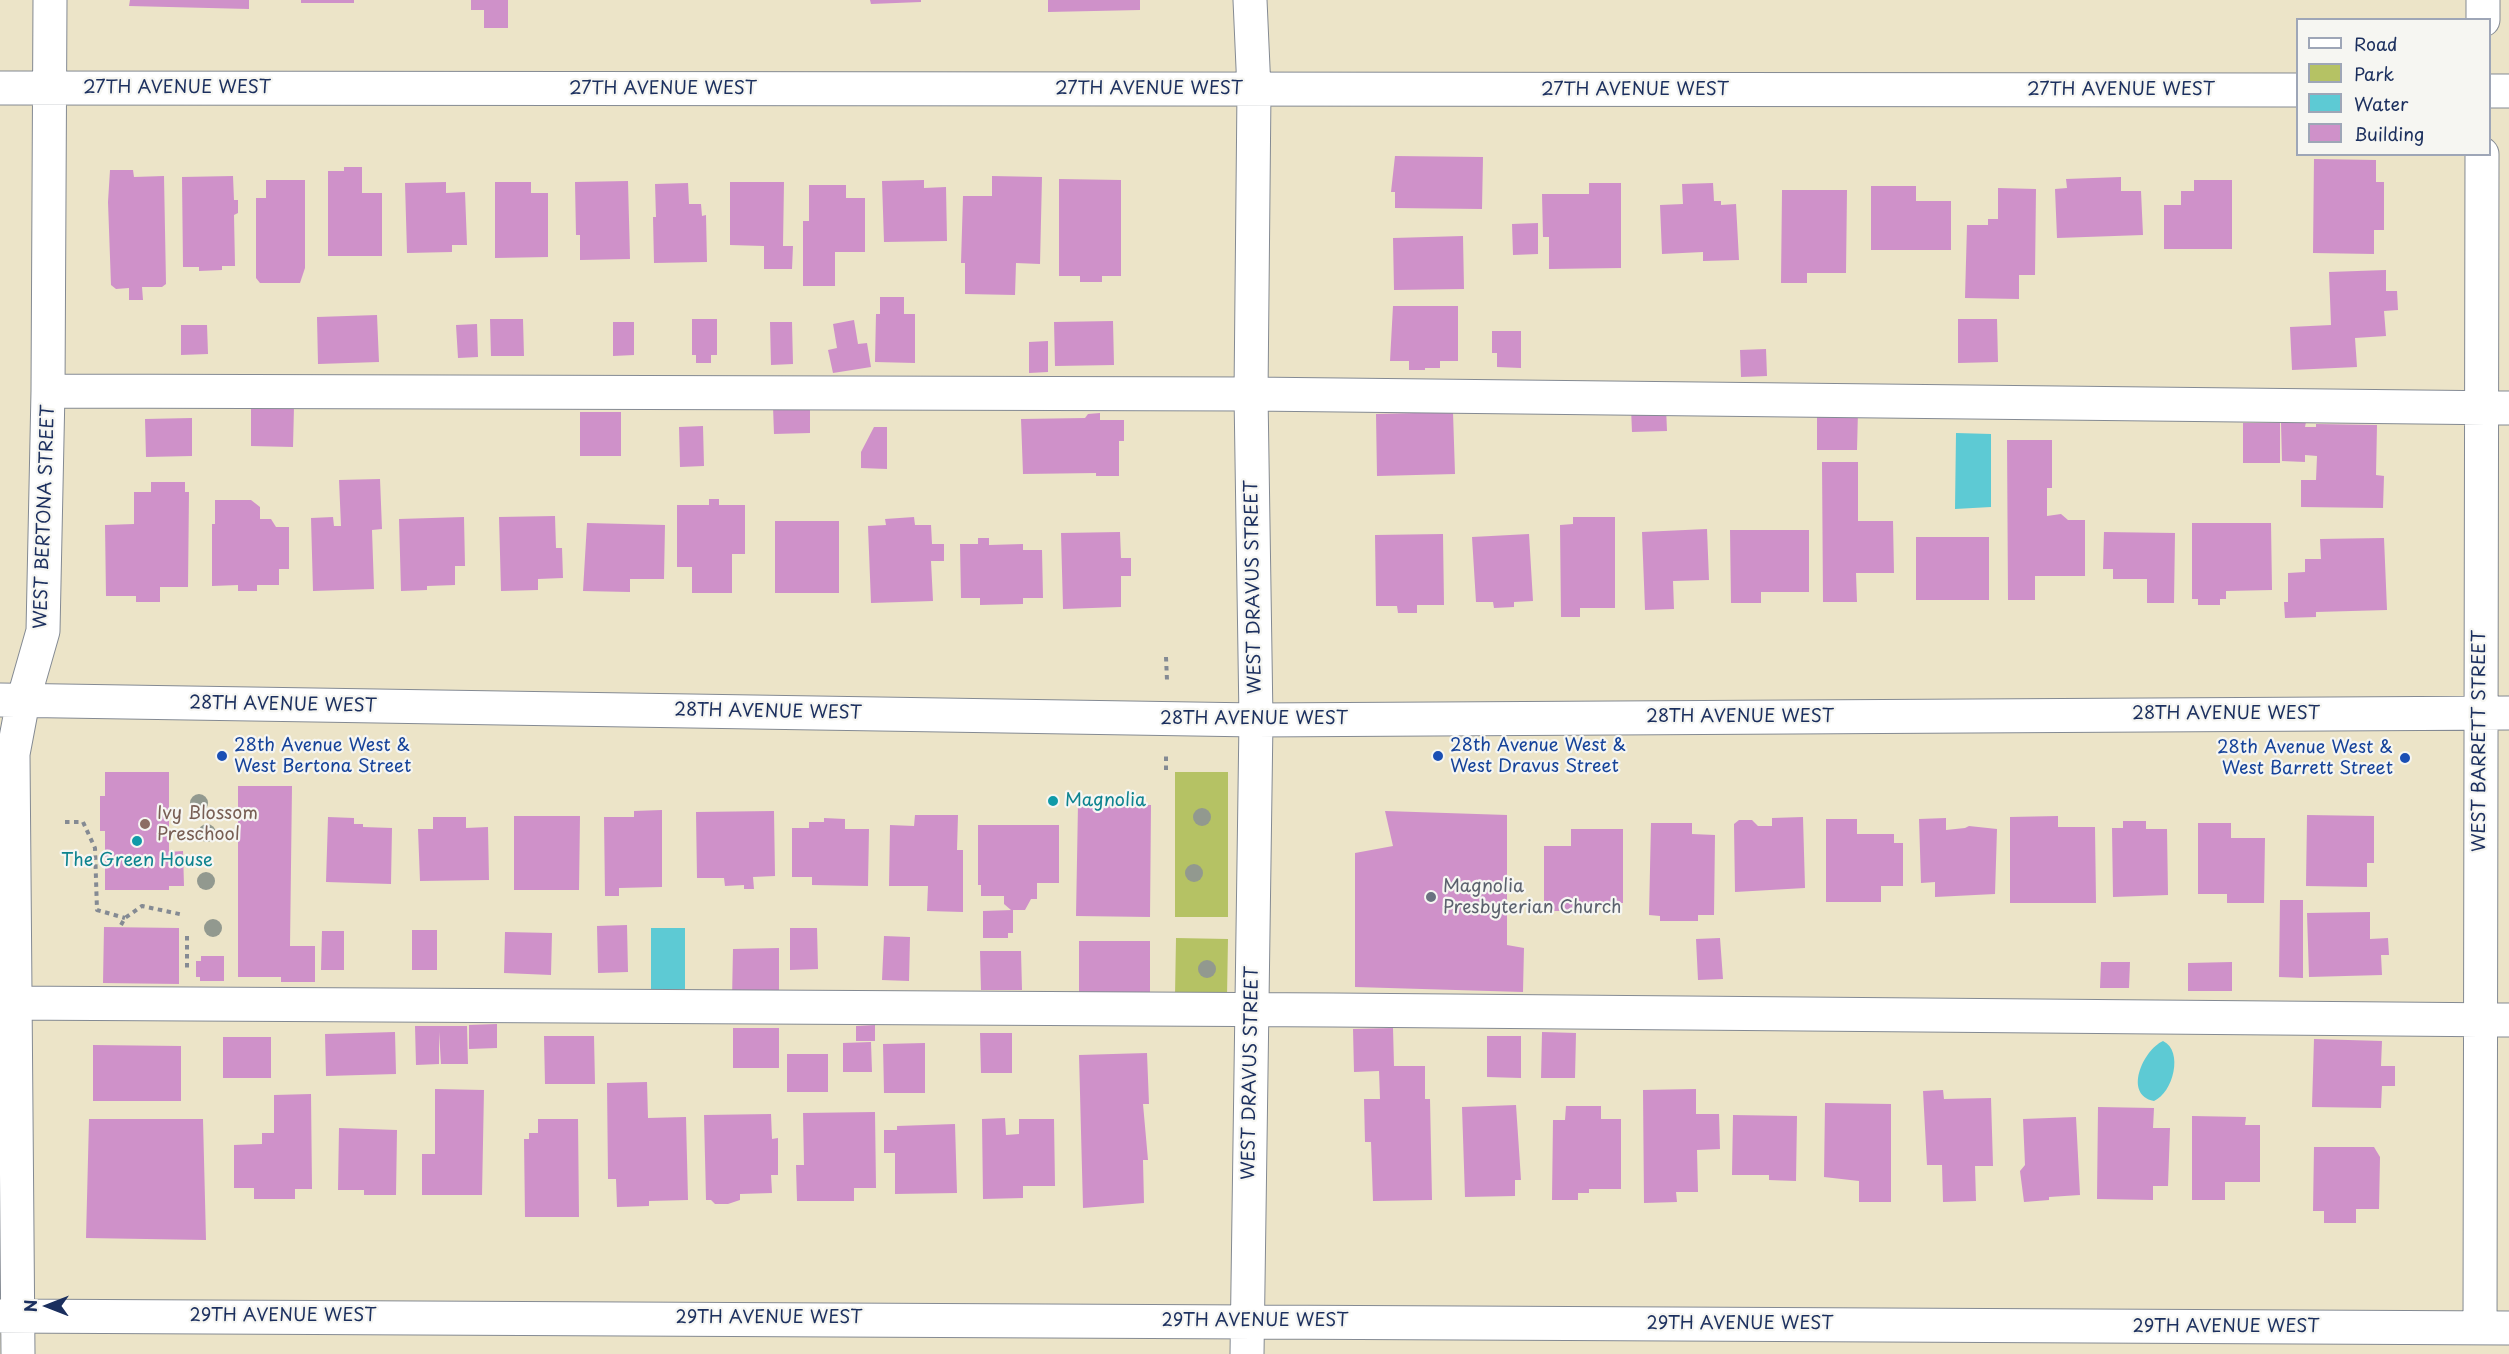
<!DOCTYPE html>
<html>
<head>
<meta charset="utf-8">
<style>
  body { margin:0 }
  #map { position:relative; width:2509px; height:1354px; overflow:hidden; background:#ece4c8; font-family:"Playpen Sans",sans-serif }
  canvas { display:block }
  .legend { position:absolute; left:2296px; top:18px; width:195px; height:138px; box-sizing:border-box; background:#f6f6f2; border:2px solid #9ea6b7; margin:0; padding:8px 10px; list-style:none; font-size:18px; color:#1b2f5e }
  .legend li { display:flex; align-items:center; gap:12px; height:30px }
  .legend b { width:30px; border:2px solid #9ea6b7 }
  .north { position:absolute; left:18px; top:1276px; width:60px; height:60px; -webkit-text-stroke:4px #f6f6f2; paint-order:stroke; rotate:270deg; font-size:16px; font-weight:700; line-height:24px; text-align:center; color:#1b2f5e }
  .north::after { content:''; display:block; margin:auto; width:21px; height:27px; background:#1b2f5e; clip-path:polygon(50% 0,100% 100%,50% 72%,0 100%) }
</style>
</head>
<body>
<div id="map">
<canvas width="2509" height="1354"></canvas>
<ul class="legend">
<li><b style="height:8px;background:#fff"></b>Road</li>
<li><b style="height:16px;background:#b5c264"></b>Park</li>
<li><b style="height:16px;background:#5dcad4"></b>Water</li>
<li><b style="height:16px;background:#cf91c9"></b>Building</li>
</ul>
<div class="north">N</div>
</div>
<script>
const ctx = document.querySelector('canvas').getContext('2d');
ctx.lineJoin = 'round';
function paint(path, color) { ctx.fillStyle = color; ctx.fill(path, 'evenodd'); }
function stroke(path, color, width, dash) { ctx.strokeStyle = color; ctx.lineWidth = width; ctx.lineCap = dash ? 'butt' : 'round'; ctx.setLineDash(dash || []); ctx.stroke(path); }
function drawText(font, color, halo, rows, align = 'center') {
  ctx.font = font + ' "Playpen Sans",sans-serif'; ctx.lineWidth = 4.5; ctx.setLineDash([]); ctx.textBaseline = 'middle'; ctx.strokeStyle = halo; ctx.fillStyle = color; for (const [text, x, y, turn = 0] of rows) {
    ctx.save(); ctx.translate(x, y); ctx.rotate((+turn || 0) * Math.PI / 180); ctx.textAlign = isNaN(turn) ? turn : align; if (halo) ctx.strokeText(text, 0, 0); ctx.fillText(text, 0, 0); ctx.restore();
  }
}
paint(new Path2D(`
  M1175,772h53v145h-53z
  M1176,938l52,1 -1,58 -52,-1z`), '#b5c264');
paint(new Path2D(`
  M1956,433l35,1v73l-36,2z
  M651,928h34v61l-34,1z
  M2163,1041c21,10 10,52 -9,60 -31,-6 -11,-51 9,-60z`), '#5dcad4');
paint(new Path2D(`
  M130,0h119v9l-120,-3z
  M301,0h53v3h-53z
  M471,0h37v28h-24v-18h-13z
  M870,0h51v2l-50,2z
  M1048,0h92v10l-92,2z
  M1395,156l88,1 -1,52 -87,-1v-16h-4z
  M2314,159l62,1v22h8v48h-10v24l-61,-1z
  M344,167h18v26h20v63h-54v-85h16z
  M110,170h23l1,7 30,-1 2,108 -4,3h-20l1,13h-14v-12l-13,1 -5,-4 -3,-83z
  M233,176l1,24h4v13l-4,2 1,51h-13v4l-23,1v-4h-16l-1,-90z
  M992,176l50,1 -2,87 -24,-1 -1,32 -50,-1v-31h-4l2,-67h29z
  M2121,177v14h20l2,44 -86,3 -2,-49 12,-1 -1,-9z
  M1059,179l62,1v96h-19v6h-22v-6h-21z
  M266,180h39v88l-5,15h-40l-4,-5v-80h10z
  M924,180v8l22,-1 1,54 -63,1 -2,-61z
  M2194,180h38v69h-68v-44h17v-14h13z
  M628,181l2,78 -50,1v-25h-4l-1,-53z
  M446,182v11l19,-1 2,53h-15v7l-45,1 -2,-70z
  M495,182h36v11h17v64l-53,1z
  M730,182h54l-1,64h10l-1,23h-28v-23l-34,-1z
  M688,183l1,21h12l1,12 4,-1 1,47 -53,1 -1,-46h3l-1,-33z
  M1589,183h32v85l-72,1v-32h-6l-1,-43h47z
  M1713,183l1,18h7v4l15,-1 3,56 -36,1v-9l-41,2 -2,-49 23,-1 -1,-20z
  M809,185h37v13h19v54h-30v34h-32v-65h6z
  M1871,186h45v15h35v49h-80z
  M1998,188l38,1 -1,86h-16v24l-54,-1 2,-73h21v-6h10z
  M1782,190h65l-1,83h-39v10h-26z
  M1538,223v31l-25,1 -1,-31z
  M1463,236l1,53 -70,1 -1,-52z
  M2386,270v21h11l1,19 -14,1 2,25 -31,2 2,29 -65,3 -2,-43 41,-2 -2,-53z
  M880,297h24v17h11v49l-40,-1 1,-48h4z
  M1393,306h65v55h-18v7h-15v2h-16v-9h-19z
  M377,315l2,47 -61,2 -1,-47z
  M490,319h33l1,37h-33z
  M692,319h25v36h-6v8h-15v-8h-4z
  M1958,319h39l1,43 -40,1z
  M854,320l4,24 9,-1 4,24 -38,6 -5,-23 9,-2 -4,-24z
  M1113,321l1,44 -59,1 -1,-44z
  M613,322h21v33l-21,1z
  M770,322h22l1,42 -22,1z
  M477,324l1,33 -20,1 -2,-33z
  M181,325h26l1,29 -27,1z
  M1492,331h29v37l-24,-1v-14h-5z
  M1048,341v31l-19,1v-31z
  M1766,349l1,27 -26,1 -1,-27z
  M251,406l43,1 -1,40 -42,-1z
  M810,406v27l-36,1 -1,-27z
  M1666,407l1,24 -35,1 -1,-24z
  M1817,411h41l-1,39h-40z
  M580,412h41v44h-41z
  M1453,412l2,62 -78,2 -1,-62z
  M1100,413v7h24v21h-5v35h-23v-3l-73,1 -2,-55 64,-1 3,-4z
  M192,418v38l-46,1 -1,-38z
  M2306,422l-1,5h11v-3l61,1 -1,50 8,1 -1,32 -82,-1v-27h15l1,-24 -12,-1v7l-23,-1 -1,-38z
  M2243,423h37v40h-37z
  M703,426l1,40 -24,1 -1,-40z
  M874,427h13v42l-26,-1v-16z
  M2007,440h45v48h-5v28l14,-2 7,6h17v56h-50v24h-27z
  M1822,462h36v59h35l1,52h-38l1,29h-34z
  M380,479l2,50 -10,1 2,59 -61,2 -2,-73 22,-1 1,9h7l-2,-46z
  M151,482h34v10h4l-1,95h-28v15h-24v-6h-30l-1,-71 29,-1v-32h17z
  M709,499h10v6h26v49h-13v39h-40v-26h-15v-62h32z
  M215,500h36l9,7v12h11l5,8h13v42h-10v16h-22v6h-19v-6l-26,1v-62h3z
  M555,516l1,32h6l1,30 -25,1v11l-37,1 -2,-74z
  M464,517l1,49h-10v19l-28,1v4l-26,1 -2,-72z
  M914,517l1,8h16l1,19h12v17h-13l2,40 -62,2 -3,-77 18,-1 -1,-6z
  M1573,517h42v91h-35v9h-19l-1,-92 13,-1z
  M775,521h64v72h-64z
  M587,523l78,2 -1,54h-34v13l-47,-1z
  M2192,523h79l1,67 -46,1v8h-6v6h-22v-6h-6z
  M1707,529l2,51 -36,1 1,28 -29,1 -3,-78z
  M1730,530h79v62h-48v11h-30z
  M1120,532l1,26h10v18h-10v31l-58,2 -2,-76z
  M2104,532l71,1 -1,70h-27v-24h-34v-10h-10z
  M1443,534l1,71h-27v8h-19l-1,-7h-21l-1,-71z
  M1529,534l4,67 -19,1v5l-20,1 -1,-6h-17l-4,-65z
  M1916,537h73v63h-73z
  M978,538h11v7l34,-1v6h19l1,48h-20v6l-43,1v-7h-19l-1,-54h18z
  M2384,538l3,72 -71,2v5l-31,1 -1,-16h4v-29l17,-1v-13h16l-1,-20z
  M105,772h64v80l14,-1 1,35h-15v4h-64v-59h-5v-35h5z
  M238,786h54l-2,160h25v36h-34v-5h-43z
  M1078,804l73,1 -1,112 -74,-1z
  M662,810v77l-43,1v8h-14l-1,-79h30v-6z
  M774,811l1,65 -22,1 1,12h-10v-4l-19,1 -1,-8h-27l-1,-66z
  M1385,811l122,4v130l17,3 -1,44 -168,-5v-134l38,-7z
  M915,815h43l-1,35h6v62l-36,-1 1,-25h-39l1,-61 24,1z
  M2307,815l67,1v47h-7v24l-61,-1z
  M514,816h66l-1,74h-65z
  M2058,816v11h37l1,76h-86v-86z
  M328,817l26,1v6h9v3l29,1 -1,56 -65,-2z
  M433,817h33v11l22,-1 1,53 -69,1 -2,-52h15z
  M1803,817l2,71 -70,4 -1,-68 5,-4h13l6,6h14v-8z
  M824,818l21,1v10h24l-1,57 -56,-1v-8h-20v-49h17v-6h15z
  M1946,818v12l19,-2 4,-2 28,3 -2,65 -60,3v-15l-14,1 -2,-64z
  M1826,819h31v15h37v9h9v43h-22v16h-55z
  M2123,821h23v8h21l1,66 -55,2 -1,-69h11z
  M1651,823h41v11l23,1 -1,80h-16v6h-38v-5l-11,-1z
  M2198,823h33v15h34l-1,65h-37v-9h-29z
  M978,825h81v58h-22v16h-6l-6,11h-14l-7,-6v-8h-23v-11h-3z
  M1571,829h52v74h-49v8h-30v-65h27z
  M2280,900h23v78l-24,-1z
  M1013,910v23h-5v5h-25v-27z
  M2370,912v27l18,-1 1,17h-8l1,20 -73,2 -2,-64z
  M627,925l1,47 -30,1 -1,-47z
  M104,927l75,1v56l-76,-1z
  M790,928h27l1,41 -28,1z
  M412,930h25v40h-25z
  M322,931h22v39h-23z
  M505,932l47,1 -1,42 -47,-2z
  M884,936l26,1 -1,44 -27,-1z
  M1720,938l3,41 -25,1 -2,-41z
  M1079,941h71v51h-71z
  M779,948v52h-47l1,-51z
  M980,951h41l1,39h-41z
  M201,956h23v25h-24v-4h-4v-16h5z
  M2101,962h29l-1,26h-29z
  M2232,962v29h-44v-28z
  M497,1024v24l-28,1v-24z
  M875,1025v16h-19v-15z
  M415,1026h52l1,38h-27l-2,-32v32l-23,1z
  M733,1028h46v40h-46z
  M1393,1028l1,38h31v33h5l2,101 -59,1 -2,-59h-6l-1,-43h16l-1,-28 -25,1 -1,-43z
  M395,1032l1,42 -70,2 -1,-42z
  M1542,1032l34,1 -1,45h-34z
  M980,1033h32v40h-31z
  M544,1036h50l1,48h-50z
  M1487,1036h34v42l-34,-1z
  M223,1037h48v41h-48z
  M2314,1039l68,2 -1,25h14v20h-13l-1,22 -69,-1z
  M871,1042l1,30h-29v-29z
  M925,1043v50h-41l-1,-49z
  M93,1045l88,1v55h-88z
  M1147,1053l2,51h-6l5,56h-5l1,43 -61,5 -4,-153z
  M787,1054h41v38h-41z
  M647,1082l1,36 38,-1 2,83 -39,1v5l-32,1 -1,-28h-8l-1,-96z
  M435,1089l49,1 -2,105h-60v-41h13z
  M1696,1089v25h23l1,35 -23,1 1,42h-22l1,10 -33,1 -1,-113z
  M1943,1090l1,9 47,-1 2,68h-18l1,35 -33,1 -1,-37h-15l-4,-74z
  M311,1094l1,95h-17v10h-41v-11h-20v-43l28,-1v-11h12v-38z
  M1825,1103l66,1v98h-32v-21l-35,-4z
  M1516,1105l5,75h-6v16l-50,1 -3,-90z
  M1566,1106h35v13h20v70h-32v4h-11v7h-26l1,-80h12z
  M2098,1107l56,1 -1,20h17l-2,58h-15v14l-56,-1z
  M875,1112l1,76h-22v13h-57l-1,-36h8l-1,-52z
  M771,1114l1,25 6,-1v37h-7l1,18 -32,1v6l-12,4h-13l-4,-4h-5l-2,-85z
  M1733,1115l64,1 -1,65 -27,-1v-5h-37z
  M2192,1116l54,1 -1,8h15v57h-35v18h-33z
  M2076,1117l4,78 -31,2v3l-25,2 -4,-31 5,-6 -2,-46z
  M1005,1118l1,17 13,-1v-15h35l1,67h-32v12l-40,1 -1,-80z
  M89,1119h114l3,121 -120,-2z
  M538,1119h40l1,98h-54l-1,-78h5v-6h9z
  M955,1124l2,69 -62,1v-41h-11v-23h13v-4z
  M339,1128l58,2 -1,65h-32v-5h-26z
  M2314,1147h60l6,10 -1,52h-23v14h-32v-12h-11z`), '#cf91c9');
const minor = new Path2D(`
  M2483,20v-20
  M0,88l2298,2
  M2490,91h19
  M48,391l1203,3 1258,14
  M0,700l1256,20 1253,-7
  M0,1003l1333,7 1176,10
  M0,1316l2509,12
  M2480,1328l2,-1174
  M18,1354l-5,-600 10,-53 20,-70 5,-240 2,-391
  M1247,1354l9,-634 -5,-326 3,-304 -4,-90`);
stroke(minor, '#848a93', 35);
stroke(new Path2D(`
  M1166,657l1,23
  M1166,770v-15
  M65,822h18l12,26 2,62 28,8
  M121,925l4,-7 17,-12 42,9
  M187,936v32`), '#848a93', 4, [4.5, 4.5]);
stroke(minor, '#fff', 33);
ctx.fillStyle = '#92998f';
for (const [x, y] of [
  [199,803],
  [1202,817],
  [207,833],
  [1194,873],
  [206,881],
  [213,928],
  [1207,969]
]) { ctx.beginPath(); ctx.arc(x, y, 9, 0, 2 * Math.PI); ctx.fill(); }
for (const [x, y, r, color] of [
  [222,756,6,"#1a4fb4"],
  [1438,756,6,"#1a4fb4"],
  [2405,758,6,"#1a4fb4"],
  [1053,801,6,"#0f9aa8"],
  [145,824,6,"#8d6e63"],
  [137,841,6,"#0f9aa8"],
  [1431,897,6,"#6b7280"]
]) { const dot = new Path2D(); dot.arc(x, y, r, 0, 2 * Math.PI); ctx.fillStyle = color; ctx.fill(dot); stroke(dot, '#f6f6f2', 2); }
drawText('18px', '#1b2f5e', '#f6f6f2', [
  ["27TH AVENUE WEST",177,88],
  ["27TH AVENUE WEST",663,89],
  ["27TH AVENUE WEST",1149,89],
  ["27TH AVENUE WEST",1635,90],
  ["27TH AVENUE WEST",2121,90],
  ["WEST BERTONA STREET",45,517,-88],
  ["WEST DRAVUS STREET",1254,587,-91],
  ["28TH AVENUE WEST",283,705,1],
  ["28TH AVENUE WEST",768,712,1],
  ["28TH AVENUE WEST",2226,714],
  ["28TH AVENUE WEST",1740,717],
  ["28TH AVENUE WEST",1254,719],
  ["WEST BARRETT STREET",2480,741,-90],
  ["WEST DRAVUS STREET",1251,1073,-89],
  ["29TH AVENUE WEST",283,1316],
  ["29TH AVENUE WEST",769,1318],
  ["29TH AVENUE WEST",1255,1321],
  ["29TH AVENUE WEST",1740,1324],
  ["29TH AVENUE WEST",2226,1327]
]);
drawText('18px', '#164399', '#f6f6f2', [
  ["28th Avenue West &",234,746],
  ["West Bertona Street",234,767],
  ["28th Avenue West &",1450,746],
  ["West Dravus Street",1450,767],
  ["28th Avenue West &",2393,748,"right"],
  ["West Barrett Street",2393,769,"right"]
], 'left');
drawText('18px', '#0d838f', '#f6f6f2', [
  ["Magnolia",1065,801],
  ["The Green House",137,861,"center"]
], 'left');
drawText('18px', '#785e54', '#f6f6f2', [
  ["Ivy Blossom",157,814],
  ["Preschool",157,835]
], 'left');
drawText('18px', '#5b616d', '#f6f6f2', [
  ["Magnolia",1443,887],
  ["Presbyterian Church",1443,908]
], 'left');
</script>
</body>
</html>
